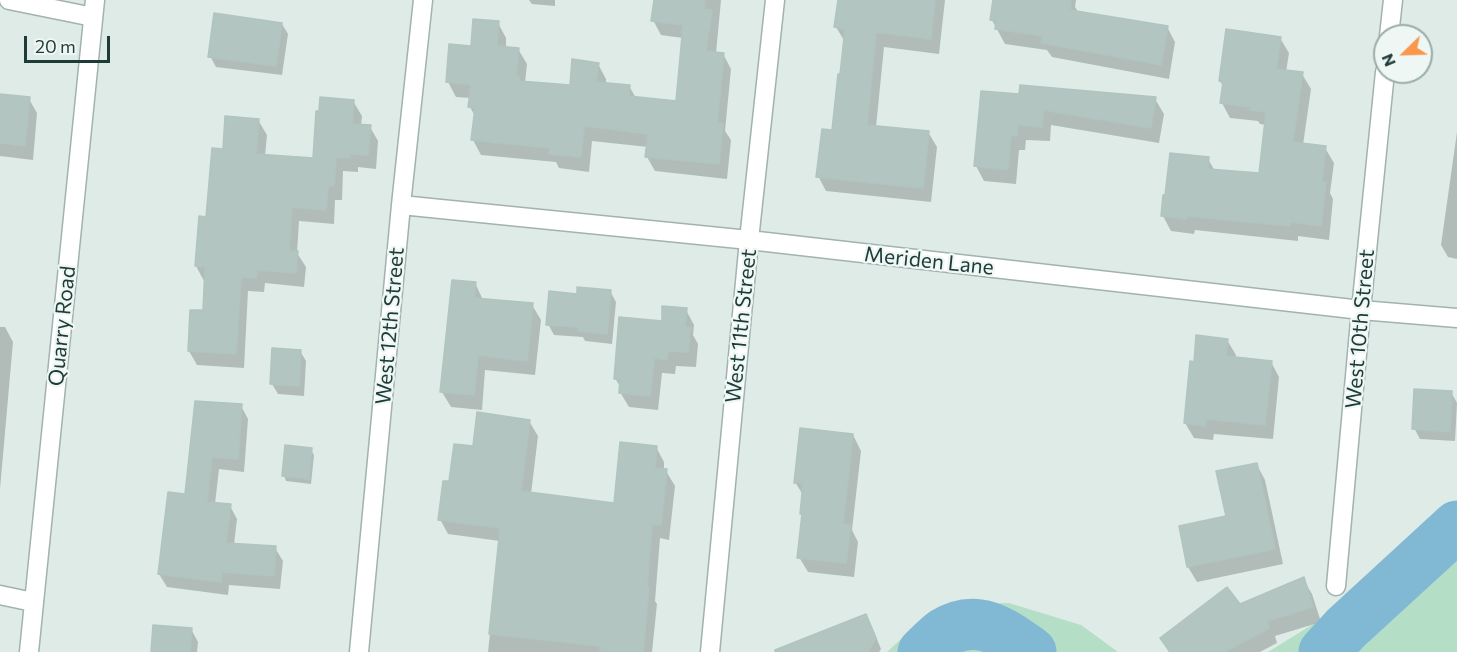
<!DOCTYPE html>
<html>
<head>
<meta charset="utf-8">
<style>
  body { margin:0 }
  #map { position:relative; width:1457px; height:652px; overflow:hidden; background:#deebe7; font-family:Commissioner,sans-serif }
  canvas { display:block }
  .north { position:absolute; left:1373px; top:24px; width:60px; height:60px; box-sizing:border-box; background:#eef7f4; border:2px solid #9baca9; border-radius:50%; rotate:247deg; font-size:16px; font-weight:700; line-height:24px; text-align:center; color:#1e3b38 }
  .north::after { content:''; display:block; margin:auto; width:21px; height:27px; background:#fb974c; clip-path:polygon(50% 0,100% 100%,50% 72%,0 100%) }
  .scale { position:absolute; left:24px; top:36px; width:86px; height:27px; box-sizing:border-box; border:3px solid #1e3b38; border-top:0; padding-left:8px; font-size:18px; line-height:21px; white-space:nowrap; color:#1e3b38; -webkit-text-stroke:4px #eef7f4; paint-order:stroke }
</style>
</head>
<body>
<div id="map">
<canvas width="1457" height="652"></canvas>
<div class="north">N</div>
<div class="scale">20 m</div>
</div>
<script>
const ctx = document.querySelector('canvas').getContext('2d');
ctx.lineJoin = 'round';
function paint(path, color) { ctx.fillStyle = color; ctx.fill(path, 'evenodd'); }
function stroke(path, color, width, dash) { ctx.strokeStyle = color; ctx.lineWidth = width; ctx.lineCap = dash ? 'butt' : 'round'; ctx.setLineDash(dash || []); ctx.stroke(path); }
function drawText(font, color, halo, rows, align = 'center') {
  ctx.font = font + ' Commissioner,sans-serif'; ctx.lineWidth = 4.5; ctx.setLineDash([]); ctx.textBaseline = 'middle'; ctx.strokeStyle = halo; ctx.fillStyle = color; for (const [text, x, y, turn = 0] of rows) {
    ctx.save(); ctx.translate(x, y); ctx.rotate((+turn || 0) * Math.PI / 180); ctx.textAlign = isNaN(turn) ? turn : align; if (halo) ctx.strokeText(text, 0, 0); ctx.fillText(text, 0, 0); ctx.restore();
  }
}
paint(new Path2D(`
  M1457,502v150h-112l1,-56 41,-26 62,-54z
  M1009,603l72,22 37,27h-231l34,-31 35,-17z
  M1315,623l-4,29h-43z`), '#b5dec7');
paint(new Path2D(`
  M529,0h26v6l-23,-2z
  M654,0h67l-5,53 7,1 8,15 -6,62 6,9 -4,39 -72,-8 -8,-14 1,-10 -56,-6 -3,31 -30,-4 -3,-6 -75,-7 -8,-15 2,-24 -5,-9 1,-9 -15,-1 -8,-15 24,-34 26,-25 8,15v10l12,1 9,15 -2,19 46,4 27,-23 8,15v5l23,2 7,12 41,4 6,-64 -22,-3 -8,-15z
  M840,0h105l-6,54 -55,-7 -8,80 52,5 9,15 -6,55 -105,-11 -8,-15 15,-45 8,-55 4,-34 -9,-15z
  M994,0h82l-1,7 4,6 88,14 8,15 -6,37 -117,-22 -5,-7 -42,-6 -13,-24z
  M282,24l6,10 -6,41 -66,-8 -6,-11z
  M1280,38l9,15 -3,19 16,2 9,15 -8,56 22,3 9,15 -4,30 3,6 -4,41 -31,-4v5l-103,-11 -1,4 -23,-3 -8,-15 45,-57 7,12 46,4 5,-50 -6,-1 -2,-3 -28,-3 -8,-15 2,-15 -4,-7z
  M0,96l29,3 8,14 -4,47 -33,-4z
  M1020,96l135,3 9,15 -5,29 -108,-18 -1,16 -24,-1 -1,10h-6l-3,34 -32,-3 -8,-15z
  M353,101l9,15 -1,10 9,1 8,14 -2,28 -18,-2v5l-15,-1 -1,29h-7l-1,24 -35,-3 -2,32 9,14 -2,20 -39,-4 -1,9 -16,-1 -4,77 -47,-3 -8,-14 15,-39v-31l-8,-15 4,-48h8l16,-68 34,-30 9,15 -2,21 49,4z
  M1457,132v127l-9,-2 -7,-12z
  M475,283l8,17 49,5 9,15 -6,55 -50,-5 -3,40 -31,-3 -9,-15z
  M610,291l6,11 -4,42 -27,-3 -2,-4 -29,-2 -6,-11 30,-29z
  M686,310l8,15 -1,10 5,9 -2,23 -20,-1 -1,8 -13,-1 -4,37 -29,-3 -9,-15 1,-4 -6,-10 48,-56z
  M0,327h5l8,15 -13,147z
  M1227,340l9,15 -1,3 36,4 8,15 -6,62 -59,-5 -1,6 -19,-2 -9,-15 10,-59z
  M300,351l6,10 -2,35 -26,-2 -6,-10z
  M1451,392l6,11 -2,38 -35,-2 -6,-11z
  M241,406l7,13 -4,53 -25,-3 -4,35 15,2 7,13 -3,26 41,3 8,13 -3,28 -51,-4 -1,10 -61,-8 -8,-13 28,-78z
  M529,421l9,15 -7,58 84,11 41,-58 8,15v8l2,1 9,15 -6,54 -9,-2 -5,63 2,3 -5,48h-164l12,-111 -52,-7 -8,-15 11,-36 23,-35z
  M853,435l8,16 -9,79 6,12 -4,35 -46,-5 -9,-15 4,-39 -2,-4 2,-19 -8,-13z
  M311,450l3,5 -3,29 -25,-3 -2,-5z
  M1257,465l8,15 18,84 -86,18 -9,-15 -8,-40 47,-10z
  M1303,579l9,15 9,28 -46,14 2,7 -17,9h-91l-7,-13z
  M866,616l6,11 9,22 -2,3h-61z
  M191,629l7,13 -1,10h-44z`), '#0003');
stroke(new Path2D(`
  M923,652c7,-6 14,-14 21,-19 34,-21 60,0 87,19
  M1324,652l22,-24 111,-102`), '#81b8d4', 51);
const building = new Path2D(`
  M654,0h51l-1,9 8,1 -6,41 18,2 -7,70 6,1 -4,40 -74,-7 3,-23 -64,-8 -3,31 -32,-3 1,-6 -79,-8 4,-32 -7,-1 3,-22 -25,-3 3,-38 22,2 2,-27 26,2 -2,25 22,2 -3,28h4l-1,5 51,4 2,-26 27,4 -3,19 34,3 -1,11 47,5 7,-76 -32,-4z
  M838,0h97l-4,39 -55,-7 -9,93 62,6 -6,57 -107,-11 6,-48 10,1 6,-56h2l5,-45 -11,-2z
  M993,0h78l-1,10 98,16 -7,39 -120,-22 2,-7 -48,-7 1,-8 -6,-1z
  M214,13l68,10 -6,43 -68,-9z
  M1226,29l55,8 -5,32 27,3 -10,70 33,4 -4,36h4l-5,44 -31,-4v4l-103,-10 -1,3 -25,-3 2,-21h2l5,-42 39,4 -1,12 51,4 7,-61 -16,-2v-3l-30,-4 3,-21 -4,-1z
  M1020,85l136,12 -5,31 -108,-18 -1,17 -24,-2 -1,11 -6,-1 -3,35 -34,-4 7,-75 38,3z
  M0,94l30,3 -5,49 -25,-3z
  M320,97l34,3 -2,24 19,1 -3,30 -18,-1v4l-14,-1 -2,29h-6l-2,24 -34,-3 -3,44h9l-2,22 -39,-3 -1,8 -15,-1 -5,77 -48,-3 2,-41h13l2,-43 -10,-1 4,-50 7,1 6,-69 11,1 2,-33 34,3 -3,35 57,4 3,-47h3z
  M452,280l24,2 -2,16 59,5 -6,58 -49,-6 -4,40 -34,-3z
  M577,287l34,3 -4,44 -29,-3v-4l-32,-2 3,-34 28,3z
  M662,306l25,2 -2,19h6l-3,25 -20,-1 -1,9 -13,-2 -4,38 -31,-3 1,-14h-6l5,-62 43,4z
  M1196,335l32,4 -2,17 46,5 -7,64 -59,-6 -1,7 -21,-3 6,-62 4,1z
  M272,348l29,2 -2,36 -29,-2z
  M1414,389l38,2 -2,41 -38,-3z
  M195,401l47,3 -4,55 -26,-2 -5,45 24,2 -5,39 50,3 -2,30 -52,-4 -1,10 -63,-8 10,-82 17,2z
  M477,412l53,8 -9,71 93,12 6,-61 37,4 -2,22 12,1 -6,56 -9,-1 -5,63h2l-6,65h-43v-6l-111,-12 11,-106 -62,-8 5,-39h6l5,-37 19,2z
  M800,428l53,6 -10,90 8,1 -5,38 -49,-5 5,-44h-2l3,-31h-9z
  M285,445l27,3 -3,31 -27,-3z
  M1257,463l18,86 -88,18 -8,-41 47,-10 -10,-45z
  M1304,577l9,30 -46,14 2,7 -44,24h-55l-10,-14 67,-51 13,17z
  M866,614l10,24 -8,14h-93v-2z
  M153,625l39,3 -2,24h-39z`);
paint(building, '#b3c5c1');
stroke(building, '#b0c4c0', 1.5);
const minor = new Path2D(`
  M9,0l84,17
  M1389,36l4,-36
  M401,205l348,35 612,70 96,8
  M1336,586l25,-276 24,-238
  M0,595l33,7
  M29,652l66,-652
  M359,652l42,-447 22,-205
  M710,652l39,-412 26,-240`);
stroke(minor, '#a1b3af', 21);
stroke(minor, '#fff', 18);
drawText('21px', '#1e3b38', '#eef7f4', [
  ["Meriden Lane",929,261,6],
  ["Quarry Road",62,326,-84],
  ["West 12th Street",390,326,-85],
  ["West 11th Street",741,326,-84],
  ["West 10th Street",1360,329,-85]
]);
</script>
</body>
</html>
